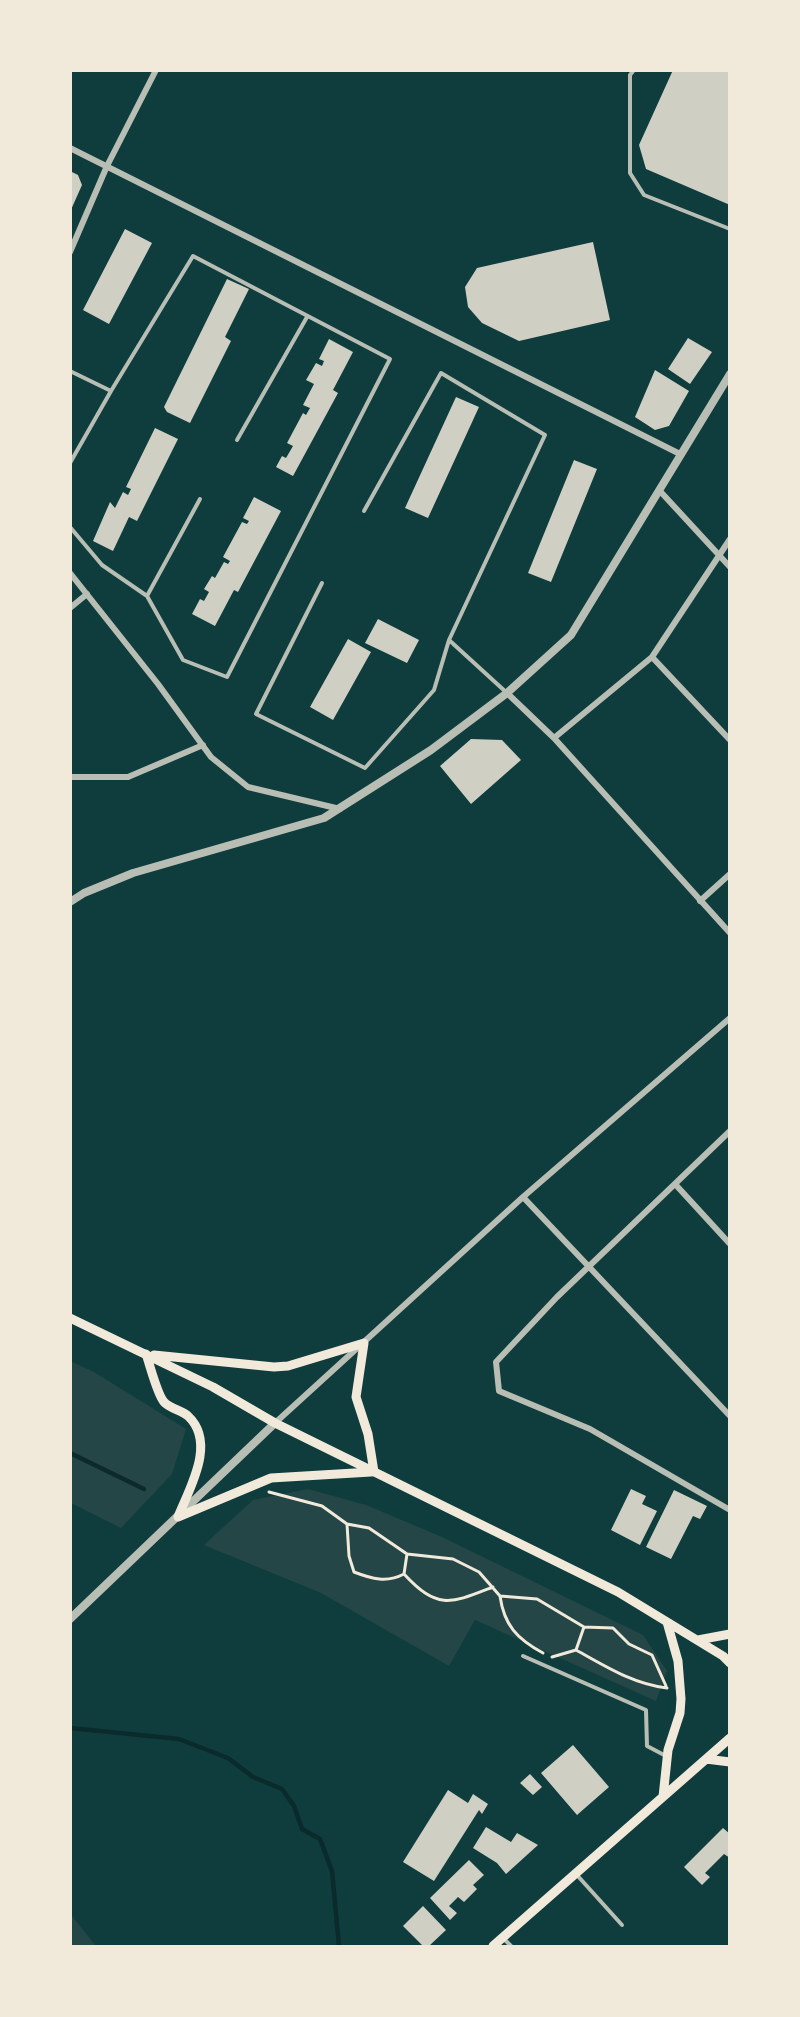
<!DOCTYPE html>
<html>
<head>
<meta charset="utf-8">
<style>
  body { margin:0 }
  #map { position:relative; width:800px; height:2017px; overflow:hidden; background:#0f3d3e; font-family:Inter,sans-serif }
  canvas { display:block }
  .frame { position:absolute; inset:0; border:72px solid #f1e9da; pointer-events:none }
</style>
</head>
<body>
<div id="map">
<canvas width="800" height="2017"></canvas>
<div class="frame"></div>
</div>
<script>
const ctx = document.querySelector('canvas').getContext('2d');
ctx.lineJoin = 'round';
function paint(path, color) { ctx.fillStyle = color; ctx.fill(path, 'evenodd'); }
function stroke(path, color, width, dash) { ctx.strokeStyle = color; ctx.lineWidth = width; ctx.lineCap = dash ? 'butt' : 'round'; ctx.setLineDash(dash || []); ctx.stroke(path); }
paint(new Path2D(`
  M70,1361l24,11 92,57 -14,45 -51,54 -50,-25z
  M308,1489l58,16 76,32 201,98 24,36 -11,30 -181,-81 -26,46 -128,-73 -117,-48 49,-45z
  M70,1914l2,2 24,30h-25z`), '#244646');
stroke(new Path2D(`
  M70,1453l74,36
  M70,1728l109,11 49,19 25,19 29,12 12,17 8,23 18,10 12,32 7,75`), '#0a2a2b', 4.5);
paint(new Path2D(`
  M673,70h57v135l-84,-36 -7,-24z
  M70,171l8,4 4,10 -12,27z
  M125,229l27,14 -43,81 -26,-14z
  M593,242l17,78 -91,21 -37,-18 -14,-16 -3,-20 12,-19z
  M227,279l22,10 -24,48 6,4 -41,82 -23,-11 -3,-5z
  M688,338l24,14 -22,32 -22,-15z
  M329,339l24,13 -20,38 5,3 -45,83 -17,-9 6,-11 4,2 7,-12 -6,-3 16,-30 3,2 4,-7 -7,-3 11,-21 -8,-4 10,-17 6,3 2,-5 -5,-2z
  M655,370l34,21 -20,35 -14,4 -20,-13z
  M456,397l23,10 -51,111 -23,-10z
  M155,428l23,11 -41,82 -8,-4 -16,34 -20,-10 17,-39 5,6 8,-16 5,3 3,-6 -5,-2z
  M574,460l23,9 -46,113 -23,-9z
  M254,497l27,14 -43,81 -4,-2 -19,36 -23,-12 8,-15 4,2 5,-9 -5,-3 8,-13 3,2 9,-16 4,2 2,-3 -7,-4 19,-35 5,2 2,-3 -6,-3z
  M378,619l41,21 -12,23 -42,-20z
  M348,639l23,13 -38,68 -23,-13z
  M471,739l31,1 19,20 -50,44 -31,-38z
  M631,1489l15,7 -4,8 15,7 -17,34 -29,-15z
  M674,1490l33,16 -7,13 -7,-3 -22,43 -25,-12z
  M573,1745l36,42 -32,28 -36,-42z
  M530,1774l12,13 -9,8 -13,-12z
  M448,1790l20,13 5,-9 15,10 -6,10 -3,-4 -45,71 -31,-19z
  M486,1827l25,15 6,-9 21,12 -32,29 -9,-11 -24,-15z
  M723,1828l7,6v24l-6,-4 -19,19 5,4 -8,8 -18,-18z
  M469,1860l15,15 -11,10 4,4 -13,13 -6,-5 -9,9 8,7 -7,7 -20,-22z
  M423,1906l23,24 -17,16h-6l-20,-20z`), '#cfcfc3');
stroke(new Path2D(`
  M269,1492l53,14 25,18 22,4 38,26 46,5 26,13 21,24 37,3 47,28 29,1 16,16 23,11 14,31
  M347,1524l2,32 5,16c18,7 33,11 50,2 34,37 48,29 89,13
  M404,1574l3,-20
  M500,1596c4,29 17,43 43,57
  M576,1650c29,16 57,34 91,38
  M552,1657l24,-7 8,-23`), '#f1e9da', 3);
stroke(new Path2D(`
  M634,70l-4,5v98l14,22 86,34
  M70,371l41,20
  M237,440l70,-123
  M70,463l41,-72 82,-135 197,103 -163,318 -44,-17 -36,-64 -45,-31 -32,-38
  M364,511l77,-138 104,62 -96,205
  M322,583l-66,131 109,54 69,-78 15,-50 58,53
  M147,596l53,-97
  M523,1656l123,54 1,36 19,10
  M576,1874l46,51
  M503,1938l8,8`), '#b8beb3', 4);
stroke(new Path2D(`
  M70,148l610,306
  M70,252l37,-86 49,-96
  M659,490l71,77
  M70,573l88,111 53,73 37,30 92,22
  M70,608l17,-14
  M652,657l78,83
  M507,693l47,45 176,195
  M554,738l98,-81 78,-118
  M70,777h58l75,-32
  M700,901l30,-27
  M730,1131l-173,166 -61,65 3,29 91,38 140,81
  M675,1184l55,60
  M523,1197l207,219
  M275,1423l248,-226 207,-179`), '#b8beb3', 6);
stroke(new Path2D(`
  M70,902l14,-9 49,-20 191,-55 107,-68 76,-57 64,-58 159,-261
  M70,1619l205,-196`), '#b8beb3', 8);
stroke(new Path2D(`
  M70,1318l143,69 62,36 343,169 105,64 7,7
  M146,1354c4,11 11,40 18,48 6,7 18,8 24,14 29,27 1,73 -10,101
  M154,1355l120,12 14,-1 76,-23 -8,54 12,37 6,38
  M178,1517l93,-39 100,-6
  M698,1640l32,-6
  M706,1759l24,3
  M663,1797l5,-47 12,-37 1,-14 -3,-38 -11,-39
  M493,1946l237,-208`), '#f1e9da', 9);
</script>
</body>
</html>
